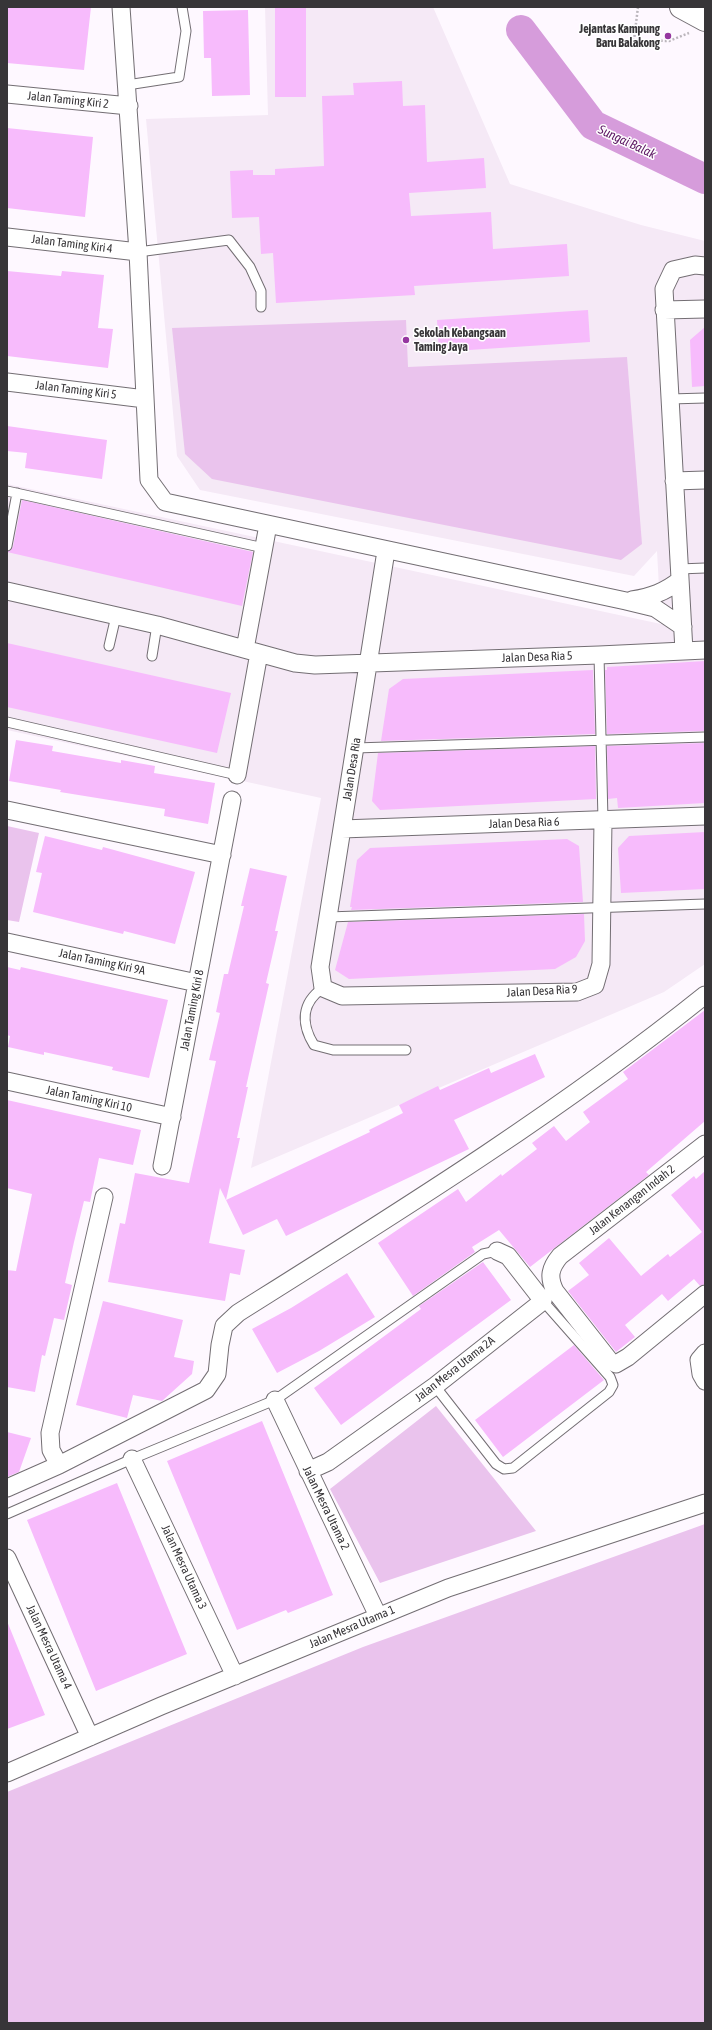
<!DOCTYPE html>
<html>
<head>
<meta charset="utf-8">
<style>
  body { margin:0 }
  #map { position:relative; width:712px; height:2030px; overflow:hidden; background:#fef8ff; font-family:"Asap Condensed",sans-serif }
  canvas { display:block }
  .frame { position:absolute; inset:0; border:8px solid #373538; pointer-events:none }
</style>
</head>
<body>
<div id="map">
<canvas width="712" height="2030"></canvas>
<div class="frame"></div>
</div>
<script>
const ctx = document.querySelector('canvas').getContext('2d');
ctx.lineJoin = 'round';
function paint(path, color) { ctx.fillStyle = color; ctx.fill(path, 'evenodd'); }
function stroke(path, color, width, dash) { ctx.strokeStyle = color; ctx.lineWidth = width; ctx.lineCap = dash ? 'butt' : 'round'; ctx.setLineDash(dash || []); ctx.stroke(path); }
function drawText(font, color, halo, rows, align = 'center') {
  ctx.font = font + ' "Asap Condensed",sans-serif'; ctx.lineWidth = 3; ctx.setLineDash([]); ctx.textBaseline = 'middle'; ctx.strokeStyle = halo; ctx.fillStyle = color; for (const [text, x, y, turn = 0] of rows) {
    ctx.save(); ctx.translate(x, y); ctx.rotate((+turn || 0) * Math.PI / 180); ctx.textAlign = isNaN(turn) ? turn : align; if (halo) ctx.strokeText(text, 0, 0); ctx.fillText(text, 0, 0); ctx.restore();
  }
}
paint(new Path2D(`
  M265,7h168l77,177 131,41 64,16v723l-41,28 -413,176 70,-370 -314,-68v-246l654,140 -4,-73 -23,25 -434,-86 -23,-34 -31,-337 122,-4z`), '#f5e9f6');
paint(new Path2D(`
  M406,320l2,47 219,-10 15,187 -21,16 -409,-81 -27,-25 -13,-126z
  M7,826l32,7 -20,89 -12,-2z
  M436,1406l100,125 -156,52 -50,-94z
  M705,1524v499h-698v-231l356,-145z`), '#eac3ed');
stroke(new Path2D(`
  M521,30l72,95 112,54`), '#d69cdb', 30);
paint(new Path2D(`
  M7,7h84l-7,63 -77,-7z
  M275,7h31v90h-31z
  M248,10l2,85 -38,1 -1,-38h-7l-1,-47z
  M402,81l1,25 22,-1 2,57 57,-4 2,30 -77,5 2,23 80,-4 2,37 74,-5 2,32 -155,10 1,9 -139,8 -3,-50 -12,1 -2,-37 -27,1 -2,-47 23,-1v5h22v-6l49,-3 -2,-70 32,-1 -1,-12z
  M7,128l86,9 -8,80 -78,-9z
  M7,271l54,5 1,-5 42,4 -6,53 15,1 -5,39 -101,-12z
  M588,310l2,32 -151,10 -2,-32z
  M705,327v59l-13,1 -2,-47z
  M7,426l100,14 -5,39 -77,-11 2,-15 -20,-2z
  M22,500l231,52 -11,54 -235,-54 6,-5z
  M7,643l224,50 -14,60 -210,-46z
  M705,661v70l-98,3 -2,-64h2v-3z
  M593,670l2,64 -214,7 8,-52 14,-10z
  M16,740l37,6 -1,5 69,12v-3l34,6 -1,7 61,10 -7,41 -44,-8 1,-7 -105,-17 1,-2 -52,-9z
  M705,743v60l-87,5 -1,-10 -9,1 -1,-53z
  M595,746l1,53 -216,11 -8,-9 6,-48z
  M705,832v57l-84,4 -3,-45 11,-12z
  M45,836l57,14 1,-3 92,25 -20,72 -51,-13 -1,3 -90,-22 9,-39 -6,-1z
  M567,839l12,7 4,56 -232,8 1,-3h-2l7,-47 13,-12z
  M250,868l37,8 -12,55h3l-12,52 3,1 -23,103h2l-11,51h3l-14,62 -6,-12 -11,55 36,7 -5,25 -10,-2 -5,28 -117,-19 12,-59 5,1 10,-51 54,10 27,-122 -7,-1 11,-47 -4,-1 8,-38h4l16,-68h-3z
  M584,914l1,27 -9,16 -21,12 -206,10 -14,-9 13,-48z
  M7,967l13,3 1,-3 147,33 -19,78 -37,-8 1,-3 -69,-15v3l-36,-8 2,-11 -3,-1z
  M705,1010v111l-59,51 3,3 -119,92 -31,-37 -27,17 3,5 -62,44 -35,-53 80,-54 8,13 35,-28 1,2 35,-27 -5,-6 22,-17 12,15 24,-19 -7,-10 45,-33 -5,-7z
  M535,1054l10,23 -91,43 15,29 -183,87 -9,-17 -34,16 -17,-35 144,-68 -1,-2 34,-17 -4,-8 39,-19 2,4 49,-22 2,5z
  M7,1100l134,30 -8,35 -34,-7 -9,44 -6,-1 -10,41 -9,41 7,2 -8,35 -10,-2 -9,38 -3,-1 -7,37 -28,-5v-117l9,1 16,-77 -25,-6z
  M705,1171v113l-5,2 -6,-7 -26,22 -6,-7 -37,31 10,12 -19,15 -48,-61 21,-16 -10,-12 30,-25 32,38 27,-22 2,3 32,-25 -31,-37 23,-19 2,3z
  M483,1262l28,38 -170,125 -27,-37 107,-79 -2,-3z
  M347,1273l28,44 -56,34 -42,22 -25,-44 39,-21z
  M103,1301l80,19 -9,37 20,4 -2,13 -30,27 -29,-6 -6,23 -51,-13z
  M574,1345l30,35 -101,77 -28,-37z
  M262,1421l71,174 -45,18 -2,-3 -49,20 -70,-169z
  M7,1432l24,6 -12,34 -12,5z
  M117,1483l70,171 -91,37 -69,-171z
  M7,1621l38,94 -38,14z`), '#f7bbfc');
const service = new Path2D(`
  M127,85l52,-8 7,-46 -4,-24
  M138,252l91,-12 21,27 11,24v16
  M670,399l35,-1
  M7,491l257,57
  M7,546l10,-53
  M679,569l26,-1
  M109,646l7,-30
  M599,655l4,165
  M152,656l5,-31
  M7,722l230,53
  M355,748l350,-11
  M328,917l377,-13
  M323,988c-22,15 -22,36 -9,57l19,5h73
  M435,1386l61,78 8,5 9,-1 96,-76 4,-7 -3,-8 -67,-76
  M7,1514l125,-55 143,-59 208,-146 14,-3`);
const minor = new Path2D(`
  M121,7l17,245 11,228 16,22 461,99 29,7 28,19
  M7,94l122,12
  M7,237l131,15
  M664,310l41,-1
  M7,382l138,17
  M674,481l31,-1
  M386,551l-58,366 -8,50 3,21 19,8 235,-4 18,-7 6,-21 2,-144
  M7,591l150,34 138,38 20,2 284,-10 106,-5
  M632,600c19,-3 33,-8 48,-20
  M245,649l23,-124
  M684,651l-20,-362 9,-19 22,-5 10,1
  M237,775l22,-122
  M7,810l215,45
  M342,829l363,-13
  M7,942l190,41
  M7,1081l165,36
  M705,1144l-145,112c-10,12 -12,21 -5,35l55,70 6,3 12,-7 77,-63
  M162,1166l70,-366
  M705,1353l-6,7 2,14 4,7
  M275,1400l103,216
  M132,1459l103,217
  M59,1465l-8,-15 -1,-17 54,-236
  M308,1471l20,-9 107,-76 108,-85 -35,-45 -11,-5
  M7,1488l52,-23 147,-75 11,-16 3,-29 4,-19 14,-13c159,-100 320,-200 467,-318
  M7,1558l83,179
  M7,1773l154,-67 287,-118 257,-85`);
const motorway = new Path2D(`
  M681,7l24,13`);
stroke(service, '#736e73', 11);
stroke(minor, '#736e73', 19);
stroke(motorway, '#736e73', 24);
stroke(new Path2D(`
  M638,7l-4,33 35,1 20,-8`), '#bbb6bc', 2.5, [2, 2]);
stroke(service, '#fff', 9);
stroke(minor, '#fff', 17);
stroke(motorway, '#fff', 22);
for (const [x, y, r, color] of [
  [668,36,4,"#9637a0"],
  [406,340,4,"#9637a0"]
]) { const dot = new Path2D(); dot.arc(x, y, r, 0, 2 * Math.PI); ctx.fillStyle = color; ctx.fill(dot); stroke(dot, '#fff', 1.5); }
drawText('bold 12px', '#373538', '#fff', [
  ["Jejantas Kampung",660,29],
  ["Baru Balakong",660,43],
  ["Sekolah Kebangsaan",414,333,"left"],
  ["Taming Jaya",414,347,"left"]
], 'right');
drawText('12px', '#373538', '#fff', [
  ["Jalan Taming Kiri 2",68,100,6],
  ["Jalan Taming Kiri 4",72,244,7],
  ["Jalan Taming Kiri 5",76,390,7],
  ["Jalan Desa Ria 5",537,657,-2],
  ["Jalan Desa Ria",352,769,-81],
  ["Jalan Desa Ria 6",524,823,-2],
  ["Jalan Taming Kiri 9A",102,962,12],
  ["Jalan Desa Ria 9",542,991,-3],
  ["Jalan Taming Kiri 8",192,1010,-79],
  ["Jalan Taming Kiri 10",89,1099,12],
  ["Jalan Kenangan Indah 2",632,1200,-38],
  ["Jalan Mesra Utama 2A",455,1369,-38],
  ["Jalan Mesra Utama 2",326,1508,64],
  ["Jalan Mesra Utama 3",184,1567,65],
  ["Jalan Mesra Utama 1",352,1627,-23],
  ["Jalan Mesra Utama 4",49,1647,65]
]);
drawText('italic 13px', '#601c67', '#fff', [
  ["Sungai Balak",627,142,25]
]);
</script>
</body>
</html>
